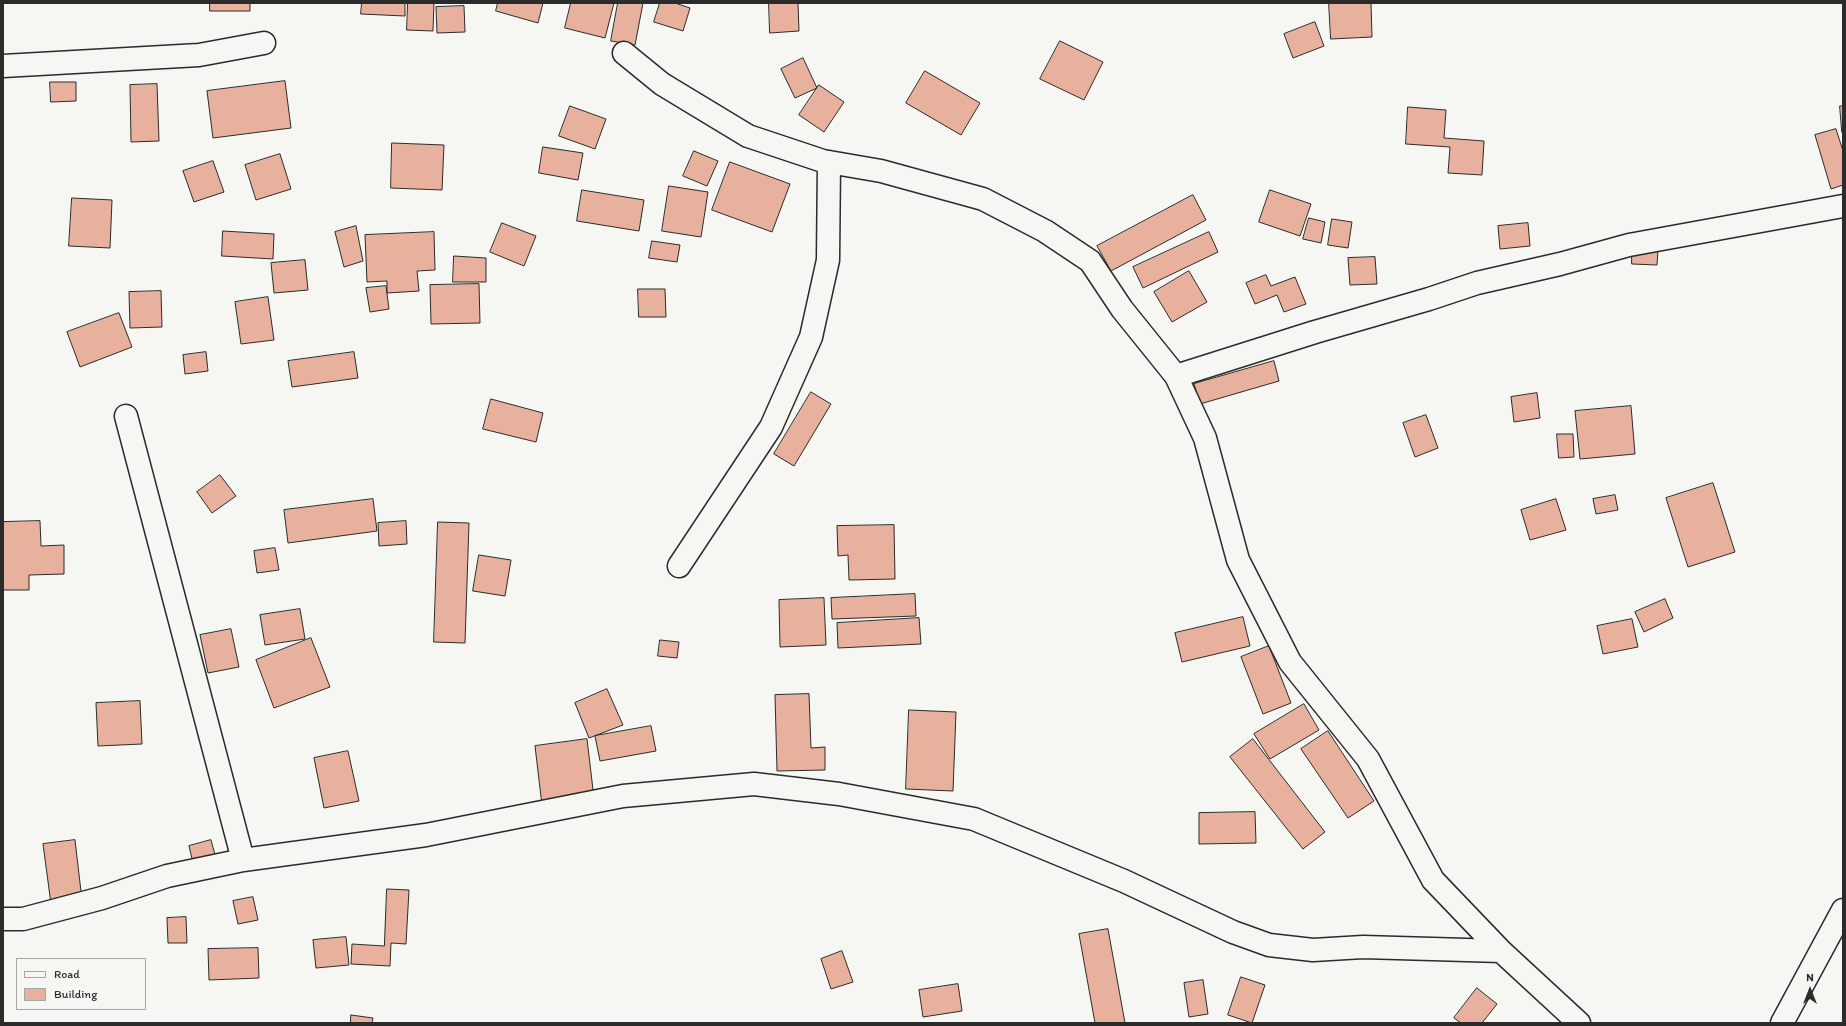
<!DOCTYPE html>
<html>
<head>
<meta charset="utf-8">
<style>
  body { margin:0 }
  #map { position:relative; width:1846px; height:1026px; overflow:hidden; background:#f6f6f2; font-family:Itim,sans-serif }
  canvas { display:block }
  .frame { position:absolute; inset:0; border:4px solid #2b2b2b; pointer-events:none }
  .legend { position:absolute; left:16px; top:958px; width:130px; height:52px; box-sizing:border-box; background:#f6f6f2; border:1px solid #a5a5a2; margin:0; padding:5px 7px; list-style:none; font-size:12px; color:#2b2b2b }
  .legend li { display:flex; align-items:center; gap:8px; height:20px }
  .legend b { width:20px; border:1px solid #a5a5a2 }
  .north { position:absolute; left:1790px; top:970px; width:40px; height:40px; -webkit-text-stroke:3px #f6f6f2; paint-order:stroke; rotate:0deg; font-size:11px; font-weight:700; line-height:16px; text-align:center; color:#2b2b2b }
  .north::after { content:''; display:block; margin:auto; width:14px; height:18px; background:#2b2b2b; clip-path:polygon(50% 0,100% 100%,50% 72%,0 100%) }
</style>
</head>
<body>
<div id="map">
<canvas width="1846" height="1026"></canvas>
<div class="frame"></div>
<ul class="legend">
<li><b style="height:5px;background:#f6f6f2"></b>Road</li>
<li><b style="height:11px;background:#e8b19d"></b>Building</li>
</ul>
<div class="north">N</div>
</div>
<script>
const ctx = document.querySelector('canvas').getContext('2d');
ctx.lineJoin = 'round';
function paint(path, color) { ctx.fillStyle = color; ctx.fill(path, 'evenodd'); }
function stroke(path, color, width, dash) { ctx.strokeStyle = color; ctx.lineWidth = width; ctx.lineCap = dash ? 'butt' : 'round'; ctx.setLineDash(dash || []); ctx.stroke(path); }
const building = new Path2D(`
  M210,3h40v8h-40z
  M362,3h43v13l-44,-2z
  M408,3h26l-1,28 -26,-1z
  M498,3h45l-5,20 -42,-12z
  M571,3h43l-9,35 -40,-10z
  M618,3h25l-8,42 -24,-4z
  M660,3h15l15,5 -7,23 -29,-9z
  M769,3h29l1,28 -29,2z
  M1329,3h42l1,34 -41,2z
  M464,6l1,26 -28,1 -1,-26z
  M1315,22l9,24 -31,12 -9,-24z
  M1060,41l43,21 -19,38 -44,-21z
  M803,58l14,30 -22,10 -14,-29z
  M925,71l55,32 -19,32 -55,-32z
  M285,81l6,47 -78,10 -6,-47z
  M50,82h26v19l-25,1z
  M157,84l2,57 -28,1 -1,-57z
  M819,85l25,17 -20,30 -25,-17z
  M570,106l36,13 -11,30 -36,-13z
  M1840,106h3v25l-1,1z
  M1408,107l38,3 -2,28 40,3 -2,34 -34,-2 2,-26 -44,-3z
  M1836,129l7,22v34l-12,4 -16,-54z
  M392,143l52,2 -2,45 -51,-2z
  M543,147l40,6 -5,27 -39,-7z
  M694,151l24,10 -11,25 -24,-10z
  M280,154l11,35 -35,11 -11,-35z
  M213,161l11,31 -30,10 -11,-31z
  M730,162l60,22 -18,48 -60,-22z
  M669,186l39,6 -7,45 -39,-6z
  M582,190l62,10 -5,31 -62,-10z
  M1270,190l41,14 -11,32 -41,-14z
  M1193,195l13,25 -95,51 -14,-25z
  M72,198l40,2 -2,48 -41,-2z
  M1309,218l16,4 -4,21 -18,-4z
  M1332,219l20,3 -4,26 -20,-3z
  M502,223l34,13 -12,30 -34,-14z
  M1528,223l2,23 -30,3 -2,-23z
  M356,226l7,35 -19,6 -9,-35z
  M223,231l51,3 -1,25 -51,-3z
  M434,232l1,38 -18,1 2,20 -32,2v-12l-20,1 -2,-47z
  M1209,232l9,20 -75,36 -10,-21z
  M652,241l28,4 -3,17 -28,-4z
  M1632,249l26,1 -1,15 -25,-1z
  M454,256l32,2v24h-33z
  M1375,257l2,27 -27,1 -2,-27z
  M305,260l3,30 -34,3 -3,-30z
  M1189,271l18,31 -35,20 -18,-30z
  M1266,275l5,11 24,-9 11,27 -22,8 -7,-17 -22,9 -9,-21z
  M479,284l1,39 -49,1 -1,-39z
  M386,286l3,23 -19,3 -4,-24z
  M638,289h27l1,28h-27z
  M161,291l1,36 -32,1 -1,-36z
  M268,297l6,43 -33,4 -6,-42z
  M119,313l13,34 -52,20 -13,-35z
  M206,352l2,19 -23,3 -2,-19z
  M354,352l4,26 -66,9 -4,-26z
  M1274,361l5,20 -79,23 -6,-20z
  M811,392l20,12 -37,62 -20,-12z
  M1537,393l3,25 -26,4 -3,-25z
  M491,399l52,14 -7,29 -53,-13z
  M1631,406l4,48 -55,5 -5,-48z
  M1426,415l12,33 -23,9 -12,-34z
  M1557,434h16l1,23 -15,1z
  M220,475l16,21 -24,17 -15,-21z
  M1713,483l22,69 -47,15 -22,-69z
  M1615,495l3,15 -22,4 -3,-15z
  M373,499l4,32 -89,12 -4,-33z
  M1556,499l10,31 -36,10 -9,-30z
  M40,521l1,25 23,-1v29l-35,1v15h-26v-68z
  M406,521l1,23 -28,2 -1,-23z
  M438,522l31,1 -4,120 -31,-1z
  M894,525l1,54 -46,1 -1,-25 -10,1 -1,-30z
  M275,548l4,22 -22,3 -3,-22z
  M479,555l32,5 -6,36 -32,-5z
  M915,594l1,22 -84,3 -1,-21z
  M824,598l2,47 -46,2 -1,-47z
  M1665,599l8,19 -29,14 -9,-20z
  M300,609l5,30 -40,6 -5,-30z
  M1243,617l7,29 -68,16 -7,-29z
  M919,618l2,26 -83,4 -1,-25z
  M1632,619l6,28 -35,7 -6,-28z
  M231,629l8,38 -31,6 -8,-38z
  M311,638l19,49 -56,21 -18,-48z
  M660,640l19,2 -2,16 -19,-2z
  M1269,646l22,57 -28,11 -22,-57z
  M607,689l16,36 -34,13 -14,-35z
  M809,694l2,54 14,-1v23l-48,1 -2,-76z
  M140,701l2,43 -44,2 -2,-43z
  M1304,704l15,26 -49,29 -16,-25z
  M909,710l47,2 -3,79 -47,-2z
  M651,726l5,25 -56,10 -5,-25z
  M1328,731l46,70 -26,17 -47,-69z
  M587,739l7,59 -52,7 -7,-59z
  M1253,739l72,93 -22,17 -73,-92z
  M348,751l11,50 -35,7 -10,-50z
  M1255,812l1,31 -57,1v-31z
  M75,840l7,60 -31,4 -8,-60z
  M211,840l6,22 -23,5 -5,-21z
  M387,889l22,1 -3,54 -15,-1 -1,23 -39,-2 1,-20 32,2z
  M253,897l5,23 -20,4 -5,-23z
  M186,917l1,26h-19l-1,-25z
  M1108,929l17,94h-30l-16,-89z
  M346,937l3,28 -33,3 -3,-28z
  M258,948l1,30 -50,2 -1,-31z
  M842,951l11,31 -22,7 -10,-30z
  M1241,977l24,8 -13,38 -24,-8z
  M1203,980l5,34 -19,3 -5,-34z
  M958,984l4,27 -39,6 -4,-27z
  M1477,988l20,16 -15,19h-21l-7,-5z
  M351,1015l22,3 -1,5h-21z`);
paint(building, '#e8b19d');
stroke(building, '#2b2b2b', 1);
const minor = new Path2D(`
  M624,53l38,31 86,52 75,25 58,10 102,28 62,32 45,30 32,48 54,67 29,62 33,122 52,102 78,97 65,121 68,71 78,72
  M3,66l196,-11 65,-12
  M1176,376l139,-44 114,-33 48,-16 83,-19 69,-19 214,-39
  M126,416l117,444
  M679,566l92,-139 40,-90 17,-77 1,-98
  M3,919h20l79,-21 65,-22 76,-16 183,-25 197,-39 131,-12 85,10 135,25 150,62 109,51 36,13 44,5 50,-3 138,4
  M1782,1023l61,-113`);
stroke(minor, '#2b2b2b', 25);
stroke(minor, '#f6f6f2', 22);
</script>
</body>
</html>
